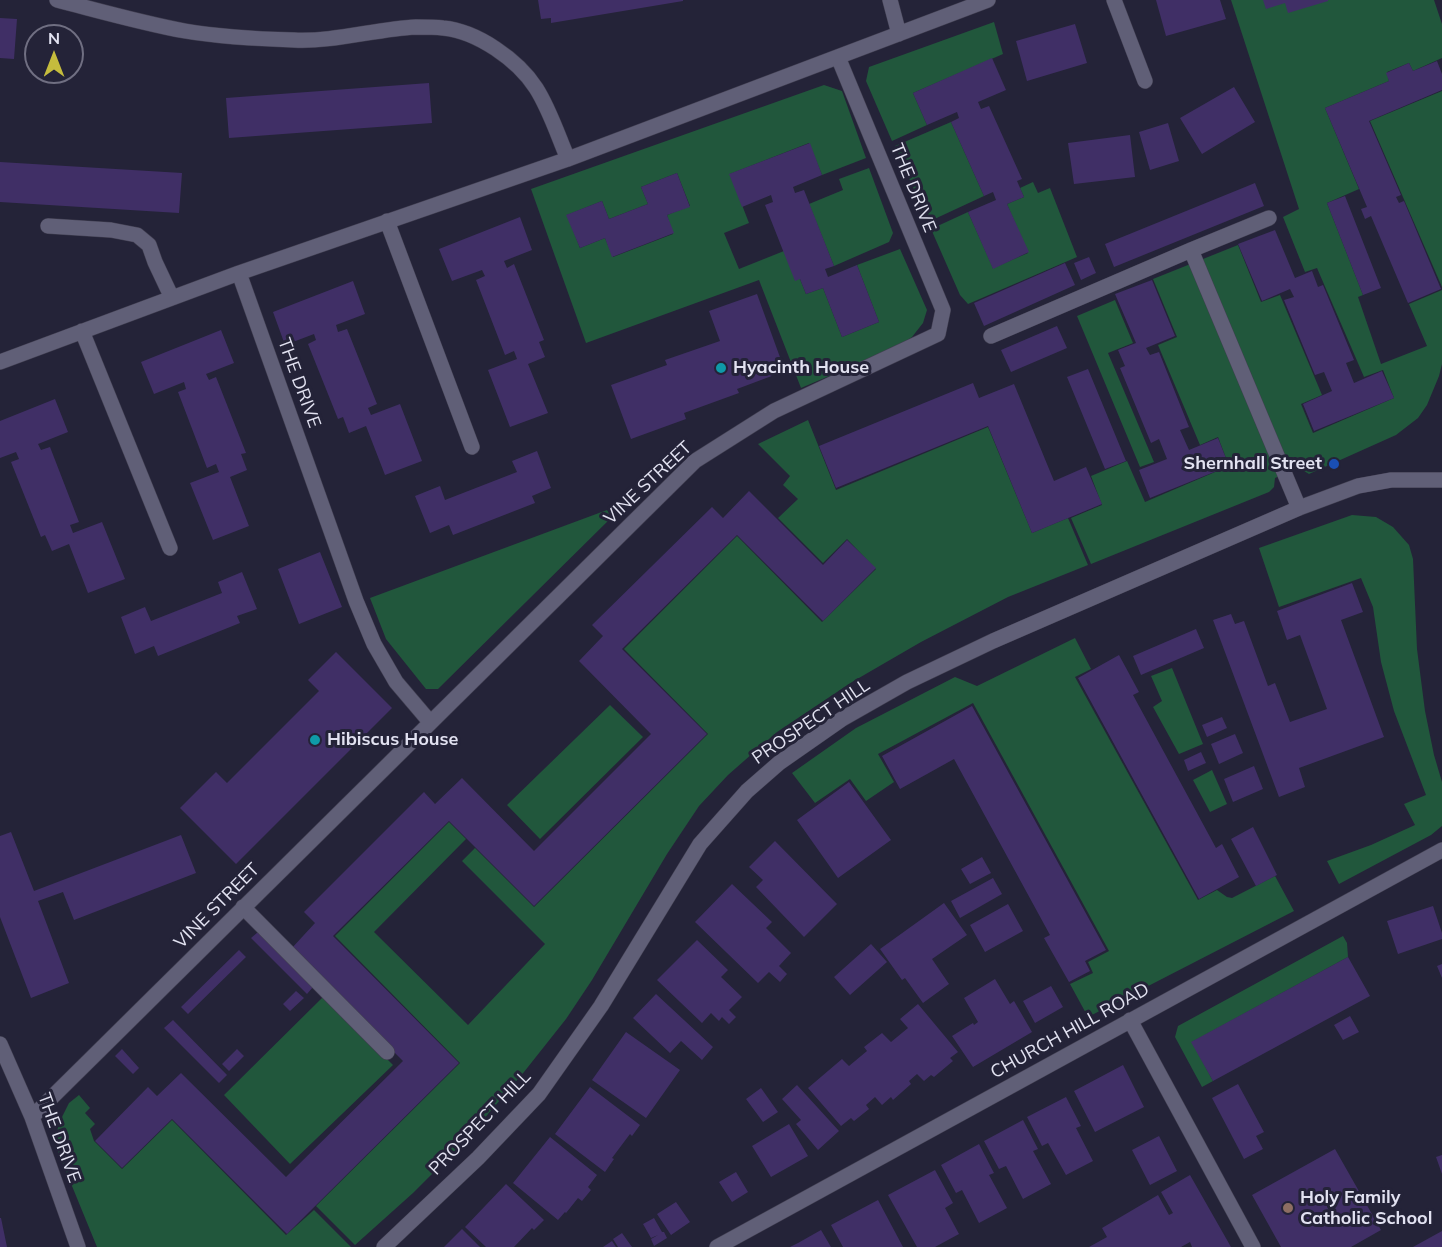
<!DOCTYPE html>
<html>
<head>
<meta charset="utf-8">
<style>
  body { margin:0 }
  #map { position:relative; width:1442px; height:1247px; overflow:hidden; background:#242338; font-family:Mulish,sans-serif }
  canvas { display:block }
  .north { position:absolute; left:24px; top:24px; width:60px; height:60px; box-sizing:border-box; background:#242338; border:2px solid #706f82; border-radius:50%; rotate:0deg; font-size:16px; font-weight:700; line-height:24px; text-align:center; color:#e2e2f1 }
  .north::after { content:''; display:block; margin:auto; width:21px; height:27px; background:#c5bc3d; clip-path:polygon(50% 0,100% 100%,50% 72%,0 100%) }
</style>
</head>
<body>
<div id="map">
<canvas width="1442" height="1247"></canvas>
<div class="north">N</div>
</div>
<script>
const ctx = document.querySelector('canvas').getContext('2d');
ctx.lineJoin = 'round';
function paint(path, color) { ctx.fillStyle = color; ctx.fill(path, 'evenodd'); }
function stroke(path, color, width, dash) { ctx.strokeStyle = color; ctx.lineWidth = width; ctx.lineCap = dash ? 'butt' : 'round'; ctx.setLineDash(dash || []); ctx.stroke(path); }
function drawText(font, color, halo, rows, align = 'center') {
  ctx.font = font + ' Mulish,sans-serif'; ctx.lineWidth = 6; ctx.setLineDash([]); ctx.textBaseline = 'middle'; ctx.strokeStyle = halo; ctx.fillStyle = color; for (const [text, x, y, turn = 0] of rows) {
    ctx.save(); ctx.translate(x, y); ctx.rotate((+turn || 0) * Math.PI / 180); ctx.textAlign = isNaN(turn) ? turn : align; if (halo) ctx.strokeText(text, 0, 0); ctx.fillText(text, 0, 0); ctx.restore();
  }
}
paint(new Path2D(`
  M1231,0h203l8,24v34l-29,13 -4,-8 -22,9 2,9 -64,27 34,81 -32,14 36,92 -5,2 23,67 46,-18 -18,-42 33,-14v74l-3,12 -12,29 -9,13 -22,17 -87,39 -10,-6 -24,10 -1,9 -5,5 -178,72 -20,-46 31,-13 -11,-29 36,-15 18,41 84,-36 -11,-29 -18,8 -42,-100 19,-8 -24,-58 85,-34 23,57 19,-7 42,100 -21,9 12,29 81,-35 -11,-28 -19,7 -47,-109 -12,4 -22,-55 16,-8z
  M994,22l9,32 -90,39 14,32 -35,16 -26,-60 3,-14z
  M824,85l18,6 24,67 -44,17 -13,-32 -79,31 19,49 -25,10 15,36 45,-18 16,28 6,15 17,-6 19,49 37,-15 -22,-57 43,-16 27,61 -4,13 -11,14 -15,10 -96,41 -42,-108 -173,63 -55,-154zM677,173l13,33 -23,9 6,19 -60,23 -8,-19 -25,10 -13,-33 35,-14 7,18 39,-15 -7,-17z
  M1442,91v196l-72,-166z
  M951,122l33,74 -56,26 -33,-76z
  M869,168l24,65 -4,9 -55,24 -25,-62 34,-14 -4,-11z
  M1033,182l5,11 12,-5 27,69 -109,47 -8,-9 -29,-66 37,-17 25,56 35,-15 -21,-49 17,-7 -4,-9z
  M1115,300l18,43 -25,10 46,109 -14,5 -63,-151z
  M808,420l28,70 152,-63 44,106 36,-15 20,47 -80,32 -87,45 -69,40 -75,50 -49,43 -29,31 -32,48 -75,126 -26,39 -42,53 -59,69 -52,52 -58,52 -39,-39 144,-143 -125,-127 114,-114 17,17 -92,93 94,93 77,-81 -83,-83 13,-13 59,59 174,-173 -84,-85 113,-113 85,86 54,-53 -29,-30 -24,24 -45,-45 20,-19 -15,-14 7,-9 -32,-32z
  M607,510l6,6 -175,173h-12l-40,-50 -16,-41z
  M1352,515l24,2 17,10 16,18 4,14 4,90 8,62 9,44 8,27v44l-11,9 -92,49 -12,-23 44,-16 44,-20 -11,-21 22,-9 -32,-84 -13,-49 -8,-55 -12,-29 -82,29 -20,-59z
  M1075,638l16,31 -16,8 123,223 19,-10 10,7 5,1 43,-22 19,35 -206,106 -18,-33 23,-11 -5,-11 21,-11 -136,-248 -95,51 16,28 -28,19 -16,-22 -35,24 -23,-30 64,-45 99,-51 22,9z
  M1172,668l31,76 -24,10 -26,-47 9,-6 -11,-25z
  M610,705l33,32 -103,102 -33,-34z
  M1212,770l15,34 -17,8 -17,-32z
  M1343,936l4,7 1,14 -156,85 21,39 -11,6 -27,-50 3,-11z
  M324,996l69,69 -103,99 -66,-69z
  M79,1095l11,13 -5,5 10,11 -5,5 4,12 28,28 50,-49 114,115 28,-25 37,37h-254l-41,-100 2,-22 11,-22z`), '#21573c');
paint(new Path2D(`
  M538,0h145v1l-132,22v-5l-10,1z
  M1156,0h64l6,19 -60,17z
  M1263,0h65v1l-40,12 -3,-10 -19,6z
  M0,18l17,1 -3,40 -14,-1z
  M1075,24l12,39 -60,18 -11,-40z
  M992,58l14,32 -28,12 3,7 8,-3 33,73 -5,2 7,16 -17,7 22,48 -36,17 -25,-57 28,-12 -3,-8 -9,4 -33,-74 8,-4 -2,-6 -30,13 -14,-32z
  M1437,61l5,13v16l-73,31 32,74 -5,2 3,6 5,-2 37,88 -33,14 -37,-87 -6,3 -4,-10 6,-2 -42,-99 64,-27 -3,-8 23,-10 4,8z
  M429,83l3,40 -203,15 -3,-40z
  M1234,87l21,35 -53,32 -22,-36z
  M1168,123l11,38 -29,9 -11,-38z
  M1130,135l5,42 -61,7 -6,-41z
  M810,143l12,32 -29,12 2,6 9,-3 30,76 -9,3 3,8 29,-12 22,57 -37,15 -19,-49 -17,6 -6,-15 -5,2 -30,-76 8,-3 -2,-7 -29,12 -13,-33z
  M0,162l182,11 -3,40 -179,-11z
  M677,173l13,34 -23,8 7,18 -62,24 -7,-19 -25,10 -14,-33 36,-14 7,18 39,-15 -7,-17z
  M1255,183l9,23 -150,61 -9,-23z
  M1345,196l36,92 -18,7 -36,-92z
  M520,217l12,33 -28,11 3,7 7,-4 30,76 -5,2 6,15 -17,7 20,49 -38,14 -22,-57 29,-11 -3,-8 -9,4 -29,-75 9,-4 -3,-6 -30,11 -13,-32z
  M1275,230l20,48 17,-7 6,16 5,-2 31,75 -8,3 8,20 28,-12 12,27 -80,33 -11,-27 29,-13 -8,-19 -9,3 -31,-75 10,-3 -4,-8 -28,12 -24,-57z
  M1089,257l7,16 -15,7 -7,-17z
  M1065,263l10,22 -91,41 -10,-23z
  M1152,280l23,56 -29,12 4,7 9,-3 30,75 -9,3 9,20 29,-12 11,28 -79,32 -11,-28 28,-11 -8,-20 -8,4 -31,-75 5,-2 -7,-16 18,-7 -21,-49z
  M353,281l12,33 -29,11 2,7 9,-3 30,75 -9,4 3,7 29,-11 22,57 -37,14 -19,-49 -17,7 -6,-16 -5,2 -30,-75 8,-4 -2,-6 -29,11 -12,-33z
  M757,294l28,77 -48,18 2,4 -55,20 2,6 -55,20 -20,-54 56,-20 -2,-5 55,-19 -11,-30z
  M1057,326l10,22 -56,24 -10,-22z
  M221,330l13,33 -28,11 3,6 7,-3 30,76 -5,1 6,16 -17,7 19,49 -36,14 -23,-57 29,-11 -3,-8 -9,4 -29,-76 8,-3 -2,-7 -30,12 -13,-32z
  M1088,369l38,92 -21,8 -38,-92z
  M973,383l6,15 35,-14 40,97 32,-14 16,37 -70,29 -44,-107 -152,62 -17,-42z
  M55,399l13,33 -30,12 3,6 9,-3 29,75 -9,3 3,8 29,-11 23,57 -37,14 -19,-49 -17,7 -7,-16 -4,2 -30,-75 8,-3 -3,-7 -16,6v-37z
  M537,451l14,37 -19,8 3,7 -82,32 -4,-10 -19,8 -15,-37 25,-10 5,14 72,-28 -5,-11z
  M749,491l74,74 24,-25 29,28 -53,53 -86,-86 -115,114 85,85 -173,172 -85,-85 -116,115 126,127 -172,171 -115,-115 -50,49 -27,-27 53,-54 9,9 24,-23 105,104 117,-116 -112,-112 24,-26 -11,-11 120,-120 11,12 27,-26 72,73 117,-117 -72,-73 24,-25 -11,-11 120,-118 11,11z
  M320,552l22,55 -43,17 -21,-55z
  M242,572l15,37 -20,7 3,7 -82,33 -4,-10 -19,8 -14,-37 24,-10 6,14 71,-28 -4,-11z
  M1352,583l11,29 -22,8 43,117 -85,31 6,19 -26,10 -66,-177 18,-6 4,10 9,-3 24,65 7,-3 15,39 37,-13 -27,-74 -13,5 -10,-29z
  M1196,629l8,19 -63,27 -8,-19z
  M336,652l56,56 -156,156 -56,-56 36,-36 11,11 92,-92 -11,-11z
  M1119,655l20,37 -6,3 83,153 6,-4 17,33 -40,22 -121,-221z
  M972,706l134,244 -21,11 5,10 -21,11 -25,-44 6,-3 -96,-176 -54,30 -18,-33z
  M1222,717l5,11 -20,9 -5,-12z
  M1235,734l8,19 -24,11 -8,-20z
  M1201,752l5,11 -18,8 -4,-11z
  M1254,766l9,23 -30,13 -9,-23z
  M849,782l42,58 -53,38 -41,-58z
  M1253,827l24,48 -21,11 -25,-47z
  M11,832l23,59 147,-56 15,38 -122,47 -11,-28 -25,9 31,82 -38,15 -31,-81v-81z
  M775,841l62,63 -33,33 -48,-50 7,-7 -14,-13z
  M982,857l9,16 -21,11 -9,-15z
  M993,878l9,16 -42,24 -9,-17z
  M732,884l40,38 -6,6 25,25 -12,13 8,8 -7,8 -11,-10 -11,11 -63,-61z
  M944,903l23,32 -35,24 17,25 -26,19 -18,-25 -3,2 -22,-31z
  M1008,904l15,27 -38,21 -15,-27z
  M1433,906l9,27v6l-44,15 -11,-33z
  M258,932l55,55 -6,7 -56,-56z
  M697,940l31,30 -7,7 21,20 -13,13 7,7 -7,7 -7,-7 -3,4 -8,-8 -9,10 -45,-43z
  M871,944l16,18 -37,33 -16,-18z
  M239,950l7,7 -58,57 -7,-7z
  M1348,957l22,39 -157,85 -22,-39z
  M1442,964v14l-5,-12z
  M995,979l15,25 4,-3 18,31 -59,35 -21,-31 21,-13 1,2 4,-3 -14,-24z
  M1051,986l12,21 -28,16 -12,-22z
  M296,991l8,7 -14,13 -7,-7z
  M656,994l57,53 -11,13 -21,-19 -11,12 -37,-35z
  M918,1004l40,48 -8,6 3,3 -19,16 -3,-2 -7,6 -7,-7 -8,7 2,3 -18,16 -2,-3 -9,8 -7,-8 -9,8 3,4 -15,12 -3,-3 -10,8 -33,-38 34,-29 7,7 18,-15 -3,-4 18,-14 9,9 17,-14 -8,-9z
  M1350,1016l9,16 -16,8 -9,-15z
  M173,1020l54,55 -8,8 -55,-55z
  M626,1032l54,38 -34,48 -54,-38z
  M122,1049l17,19 -6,6 -18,-18z
  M237,1049l7,7 -15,15 -7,-7z
  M1123,1065l21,42 -49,25 -21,-41z
  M1238,1084l26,48 -8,4 7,13 -19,10 -32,-61z
  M797,1085l42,46 -21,19 -22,-26 5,-4 -19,-21z
  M590,1087l50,38 -8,11 -2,-2 -18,24 2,1 -9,13 -50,-38z
  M761,1088l17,24 -15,10 -17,-23z
  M1066,1097l15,29 -5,2 17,33 -27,14 -18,-32 -6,3 -15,-29z
  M1023,1120l15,29 -5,2 18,33 -28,15 -17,-33 -7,3 -15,-28z
  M789,1124l19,32 -37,21 -19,-31z
  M1159,1136l18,35 -27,14 -18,-35z
  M550,1137l47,38 -9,12 3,3 -9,11 -4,-3 -12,15 -1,-1 -7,8 -45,-37z
  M979,1144l15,29 -5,2 18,33 -28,15 -17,-33 -6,3 -15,-28z
  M1335,1149l46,81 -30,17h-70l-29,-52z
  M1442,1155v19l-6,-17z
  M935,1170l18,33 -8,5 14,26 -24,13h-18l-29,-52z
  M736,1172l12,20 -16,10 -13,-20z
  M1190,1175l41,72h-39l-2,-5 -9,5h-92l18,-10 -5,-9 56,-33 11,20 4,-2 -12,-21z
  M506,1184l38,36 -10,10 -2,-2 -18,19h-28l-21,-20z
  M878,1200l25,47h-60l-12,-22z
  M676,1202l14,20 -19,13 -14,-21z
  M0,1218h1l6,29h-7z
  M654,1218l8,14h2l3,6 -13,8 -3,-7 7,-4 -7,3 -8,-14z
  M462,1229l18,18h-36z
  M821,1230l10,17h-41l8,-4z
  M1442,1231v16h-29z
  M622,1233l10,14h-14l-5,-8z
  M612,1241l4,6h-13z`), '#402f66');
const minor = new Path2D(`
  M57,0c43,11 85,23 128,31 36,6 73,8 109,9 40,2 82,-11 122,-13 9,0 19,0 27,1 34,3 75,32 93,60 14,22 22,48 32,71
  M890,0l9,34
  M1114,0l31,81
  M387,221l85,226
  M48,226l63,4 26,5 12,10 6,17 17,36
  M1191,250l108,258
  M239,273l117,328 18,43 22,38 34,40
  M82,331l88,217
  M991,336l200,-86 78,-32
  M0,362l239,-89 329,-114 420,-159
  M243,907l144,145
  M1130,1020l123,227
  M0,1044l32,73 46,130
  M32,1117l663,-656 79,-50 164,-77 5,-24 -105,-253
  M384,1247l94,-89 61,-64 62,-88 99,-162 47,-53 32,-28 63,-44 65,-37 86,-41 306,-133 59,-22 33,-6h51
  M717,1247l725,-397`);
stroke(minor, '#413f51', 16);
stroke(minor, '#605f77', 15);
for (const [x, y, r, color] of [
  [721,368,6,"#0f9aa8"],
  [1334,464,6,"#1a4fb4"],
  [315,740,6,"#0f9aa8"],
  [1288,1208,6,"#8d6e63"]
]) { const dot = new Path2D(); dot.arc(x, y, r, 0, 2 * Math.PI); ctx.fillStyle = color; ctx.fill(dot); stroke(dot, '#242338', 2); }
drawText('18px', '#e2e2f1', '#242338', [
  ["THE DRIVE",913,188,68],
  ["THE DRIVE",299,383,70],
  ["VINE STREET",648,483,-43],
  ["PROSPECT HILL",811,722,-34],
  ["VINE STREET",217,906,-45],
  ["CHURCH HILL ROAD",1070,1031,-29],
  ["PROSPECT HILL",480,1123,-46],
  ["THE DRIVE",59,1138,70]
]);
drawText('bold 18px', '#e2e2f1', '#242338', [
  ["Hyacinth House",733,368],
  ["Shernhall Street",1322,464,"right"],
  ["Hibiscus House",327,740],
  ["Holy Family",1300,1198],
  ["Catholic School",1300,1219]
], 'left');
</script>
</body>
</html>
